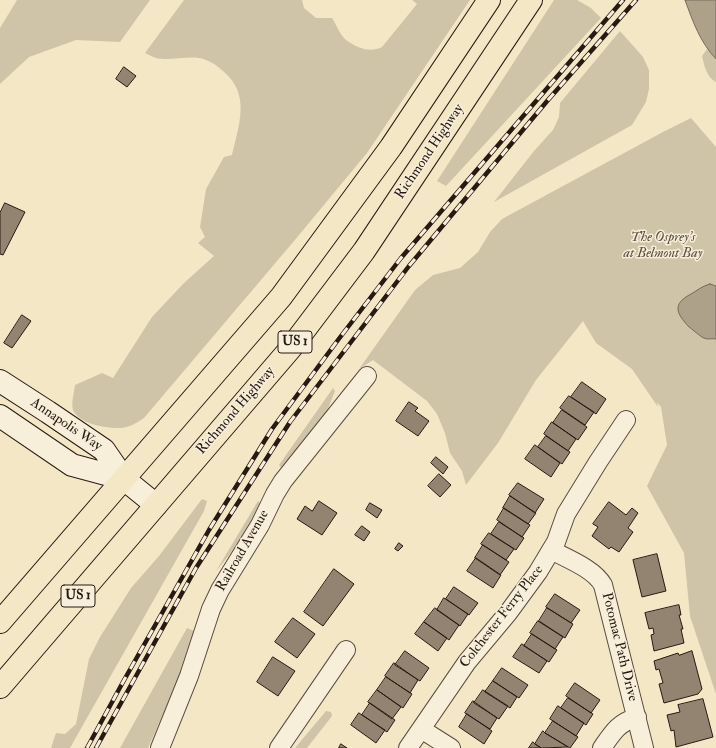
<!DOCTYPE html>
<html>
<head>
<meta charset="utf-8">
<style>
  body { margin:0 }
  canvas { display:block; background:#f3e7c6 }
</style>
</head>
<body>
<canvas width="716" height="748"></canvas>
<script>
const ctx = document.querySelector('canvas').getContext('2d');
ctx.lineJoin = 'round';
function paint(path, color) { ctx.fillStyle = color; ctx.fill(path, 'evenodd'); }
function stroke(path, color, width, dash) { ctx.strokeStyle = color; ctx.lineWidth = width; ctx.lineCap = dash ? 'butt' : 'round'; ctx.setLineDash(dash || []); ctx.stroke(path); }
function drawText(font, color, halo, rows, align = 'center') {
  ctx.font = font + ' "IM FELL Double Pica",serif'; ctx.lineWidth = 3; ctx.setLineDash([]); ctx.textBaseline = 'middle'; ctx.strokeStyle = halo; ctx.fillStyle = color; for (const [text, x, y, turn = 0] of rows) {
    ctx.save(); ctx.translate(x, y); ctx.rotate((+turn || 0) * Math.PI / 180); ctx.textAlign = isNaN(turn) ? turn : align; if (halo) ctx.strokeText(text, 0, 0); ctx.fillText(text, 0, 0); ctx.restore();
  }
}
paint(new Path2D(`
  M17,0h133l-30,42 -44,-2 -47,17 -29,27v-56z
  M184,0h118l2,8 12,10h16c4,6 8,17 14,22 11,8 24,13 36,7l35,-43 -5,-4h58l-103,153 -73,88 -150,177c-7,5 -14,9 -23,10 -13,1 -42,-4 -48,-18 -2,-7 1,-17 2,-25l27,-12 11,5 39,-61 32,-34 30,-27 -16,-13 7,-6 -5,-10 6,-38 18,-32 8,-2c7,-30 19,-61 -9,-84 -8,-7 -14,-11 -24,-13 -13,-2 -30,3 -43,0 -3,-1 -7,-3 -11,-5z
  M554,0h23l14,8 10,10 -155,168 -9,-5z
  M620,31l23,26 6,13v19l-3,13 -14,23 -138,77 40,-51 19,-21 6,-13 1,-14z
  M707,49l9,9v24c-9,-4 -12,-17 -14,-26z
  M691,118l25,29v547l-26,-78 -6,-63 -37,-67 20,-41 -6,-38 -4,-5 1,5 -26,-38 -36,-26 -13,-22 -47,59 -38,63 -32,42 -4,-14 -12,-18 -5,-20 -8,-19 -10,-13 -54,-41 -14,9 56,-79 18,-15 27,-7 18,-16 12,-20 12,-13 161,-87z
  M333,388l2,3 -11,28 -42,50 -3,-4z
  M202,499l5,2 -3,10 -134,237h-19l5,-15 9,1 11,-10 13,-65 11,-22 31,-49 28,-32z
  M258,501l3,3c-13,24 -27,47 -45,67z
  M187,628l7,3 -18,54 -28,63h-28z
  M326,711l5,1 1,4 -25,32h-12z`), '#d0c4a8');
const water = new Path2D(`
  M685,0h31v59c-16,-17 -23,-37 -31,-59z
  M710,284l6,2v53c-4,-1 -9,1 -12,-1 -2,0 -13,-10 -15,-11 -13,-14 -17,-23 2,-33 7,-4 11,-8 19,-10z`);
paint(water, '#aea189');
stroke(water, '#786b5a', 1);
const building = new Path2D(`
  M124,67l12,9 -9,11 -11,-8z
  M5,203l20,9 -22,43 -3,-1v-41z
  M22,315l9,6 -19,27 -8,-5z
  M582,382l24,17 -10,15 -25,-17z
  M569,396l25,16 -9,13 -25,-17z
  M409,402l9,6 -3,3 14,10 -11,15 -22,-15z
  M562,410l25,17 -9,13 -25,-17z
  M552,422l24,17 -8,12 -24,-17z
  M546,436l24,16 -8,12 -24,-17z
  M535,445l25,18 -9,14 -26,-18z
  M436,457l12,10 -5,7 -12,-11z
  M439,474l12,11 -11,12 -12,-11z
  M518,483l26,16 -9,14 -26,-18z
  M510,496l26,17 -8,11 -25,-16z
  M319,501l18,12 -15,22 -25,-16 8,-13 7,5z
  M609,502l17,13 6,-7 6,5 -10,15 5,4 -14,20 -8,-5 -2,2 -17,-13 6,-9 -5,-3z
  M370,503l12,7 -5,8 -11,-8z
  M504,508l26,17 -8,12 -25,-17z
  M499,522l25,16 -8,12 -25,-16z
  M362,526l8,6 -6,9 -9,-6z
  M489,533l25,16 -8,11 -25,-16z
  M399,543l4,3 -5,5 -3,-2z
  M483,545l26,17 -9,13 -25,-17z
  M657,554l9,37 -24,6 -9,-37z
  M476,558l25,17 -8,13 -26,-17z
  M334,569l20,15 -31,42 -19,-14z
  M454,587l24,16 -9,12 -23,-16z
  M555,594l25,16 -9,13 -25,-16z
  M444,598l24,16 -8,12 -23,-16z
  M679,605l2,10h-2l4,14h-2l3,14 -30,8 -3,-16 3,-1 -1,-6 -4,1 -4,-16z
  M435,608l24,17 -10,15 -25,-18z
  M547,608l26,16 -8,14 -26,-17z
  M293,618l22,16 -18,24 -22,-16z
  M538,621l25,16 -8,12 -25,-16z
  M424,622l23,16 -9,13 -23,-17z
  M532,634l25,16 -8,12 -25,-16z
  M522,644l25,17 -8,12 -26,-16z
  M405,651l24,17 -9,13 -25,-16z
  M692,651l10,38 -4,5 -34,9 -5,-19 4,-1 -4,-14 -3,1 -2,-9 24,-8 1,2z
  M273,657l22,14 -17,25 -21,-14z
  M394,663l24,17 -8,13 -25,-17z
  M502,668l26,17 -9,13 -26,-17z
  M386,677l26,17 -9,14 -26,-18z
  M493,681l24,16 -7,11 -25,-16z
  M575,683l25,17 -9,13 -25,-17z
  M377,690l24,17 -9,12 -24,-17z
  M483,690l25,16 -9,13 -25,-16z
  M568,698l25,16 -7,11 -25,-17z
  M703,699l10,38 -37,10 -2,-17 -3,1 -4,-16 13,-3 -2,-7z
  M473,701l24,17 -7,11 -25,-16z
  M370,703l25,17 -8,12 -25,-17z
  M558,706l26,17 -8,13 -26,-17z
  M359,713l26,17 -9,13 -25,-18z
  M467,714l25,17 -8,13 -25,-17z
  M553,721l25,16 -8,11 -25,-15z
  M543,731l2,2 23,14 -27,1 -6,-4z
  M533,742l2,2 6,4h-12z
  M341,744l6,4h-8z`);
paint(building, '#928470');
stroke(building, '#281913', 1);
const street = new Path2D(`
  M551,550c17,9 43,19 52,35l41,163
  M421,729l30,19
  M160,748l29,-72 22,-67 9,-19 40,-65 15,-31 8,-13 84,-105
  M279,748l67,-98
  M408,748l59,-86 41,-49 30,-41 18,-30 10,-28 32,-52 28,-42
  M602,748c11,-16 16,-25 35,-31`);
const secondary = new Path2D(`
  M0,381l48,31 56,38 20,29 32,26
  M0,416l72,49 52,14`);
const primary = new Path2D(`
  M0,622l281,-325 110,-150 98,-147
  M0,687l290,-338 74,-98 167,-251`);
stroke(street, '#5b4c40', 20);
stroke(secondary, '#281913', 24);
stroke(primary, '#281913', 24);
stroke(street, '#f7efda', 18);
stroke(secondary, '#f7efda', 22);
stroke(primary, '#f3e7c6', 22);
const rail = new Path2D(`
  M87,748l36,-66 86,-152 63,-101 66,-89 63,-82 222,-258
  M96,748l100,-180 94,-146 119,-156 139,-166 88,-100`);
stroke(rail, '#281913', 4.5);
stroke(rail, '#f7efda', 3, [9]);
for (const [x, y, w] of [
  [295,342,34],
  [78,596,34]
]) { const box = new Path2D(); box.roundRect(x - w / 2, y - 11, w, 22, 3); ctx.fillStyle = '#f7efda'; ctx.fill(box); stroke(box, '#281913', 1); }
drawText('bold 13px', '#281913', null, [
  ["US 1",295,342],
  ["US 1",78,596]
]);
drawText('14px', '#281913', '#f7efda', [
  ["Richmond Highway",430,152,-56],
  ["Richmond Highway",236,411,-49],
  ["Annapolis Way",66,425,34],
  ["Railroad Avenue",243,551,-60],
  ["Colchester Ferry Place",502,617,-52],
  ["Potomac Path Drive",619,647,76]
]);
drawText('italic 14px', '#5a4c40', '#f7efda', [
  ["The Osprey's",663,238],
  ["at Belmont Bay",663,254]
]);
</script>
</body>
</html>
